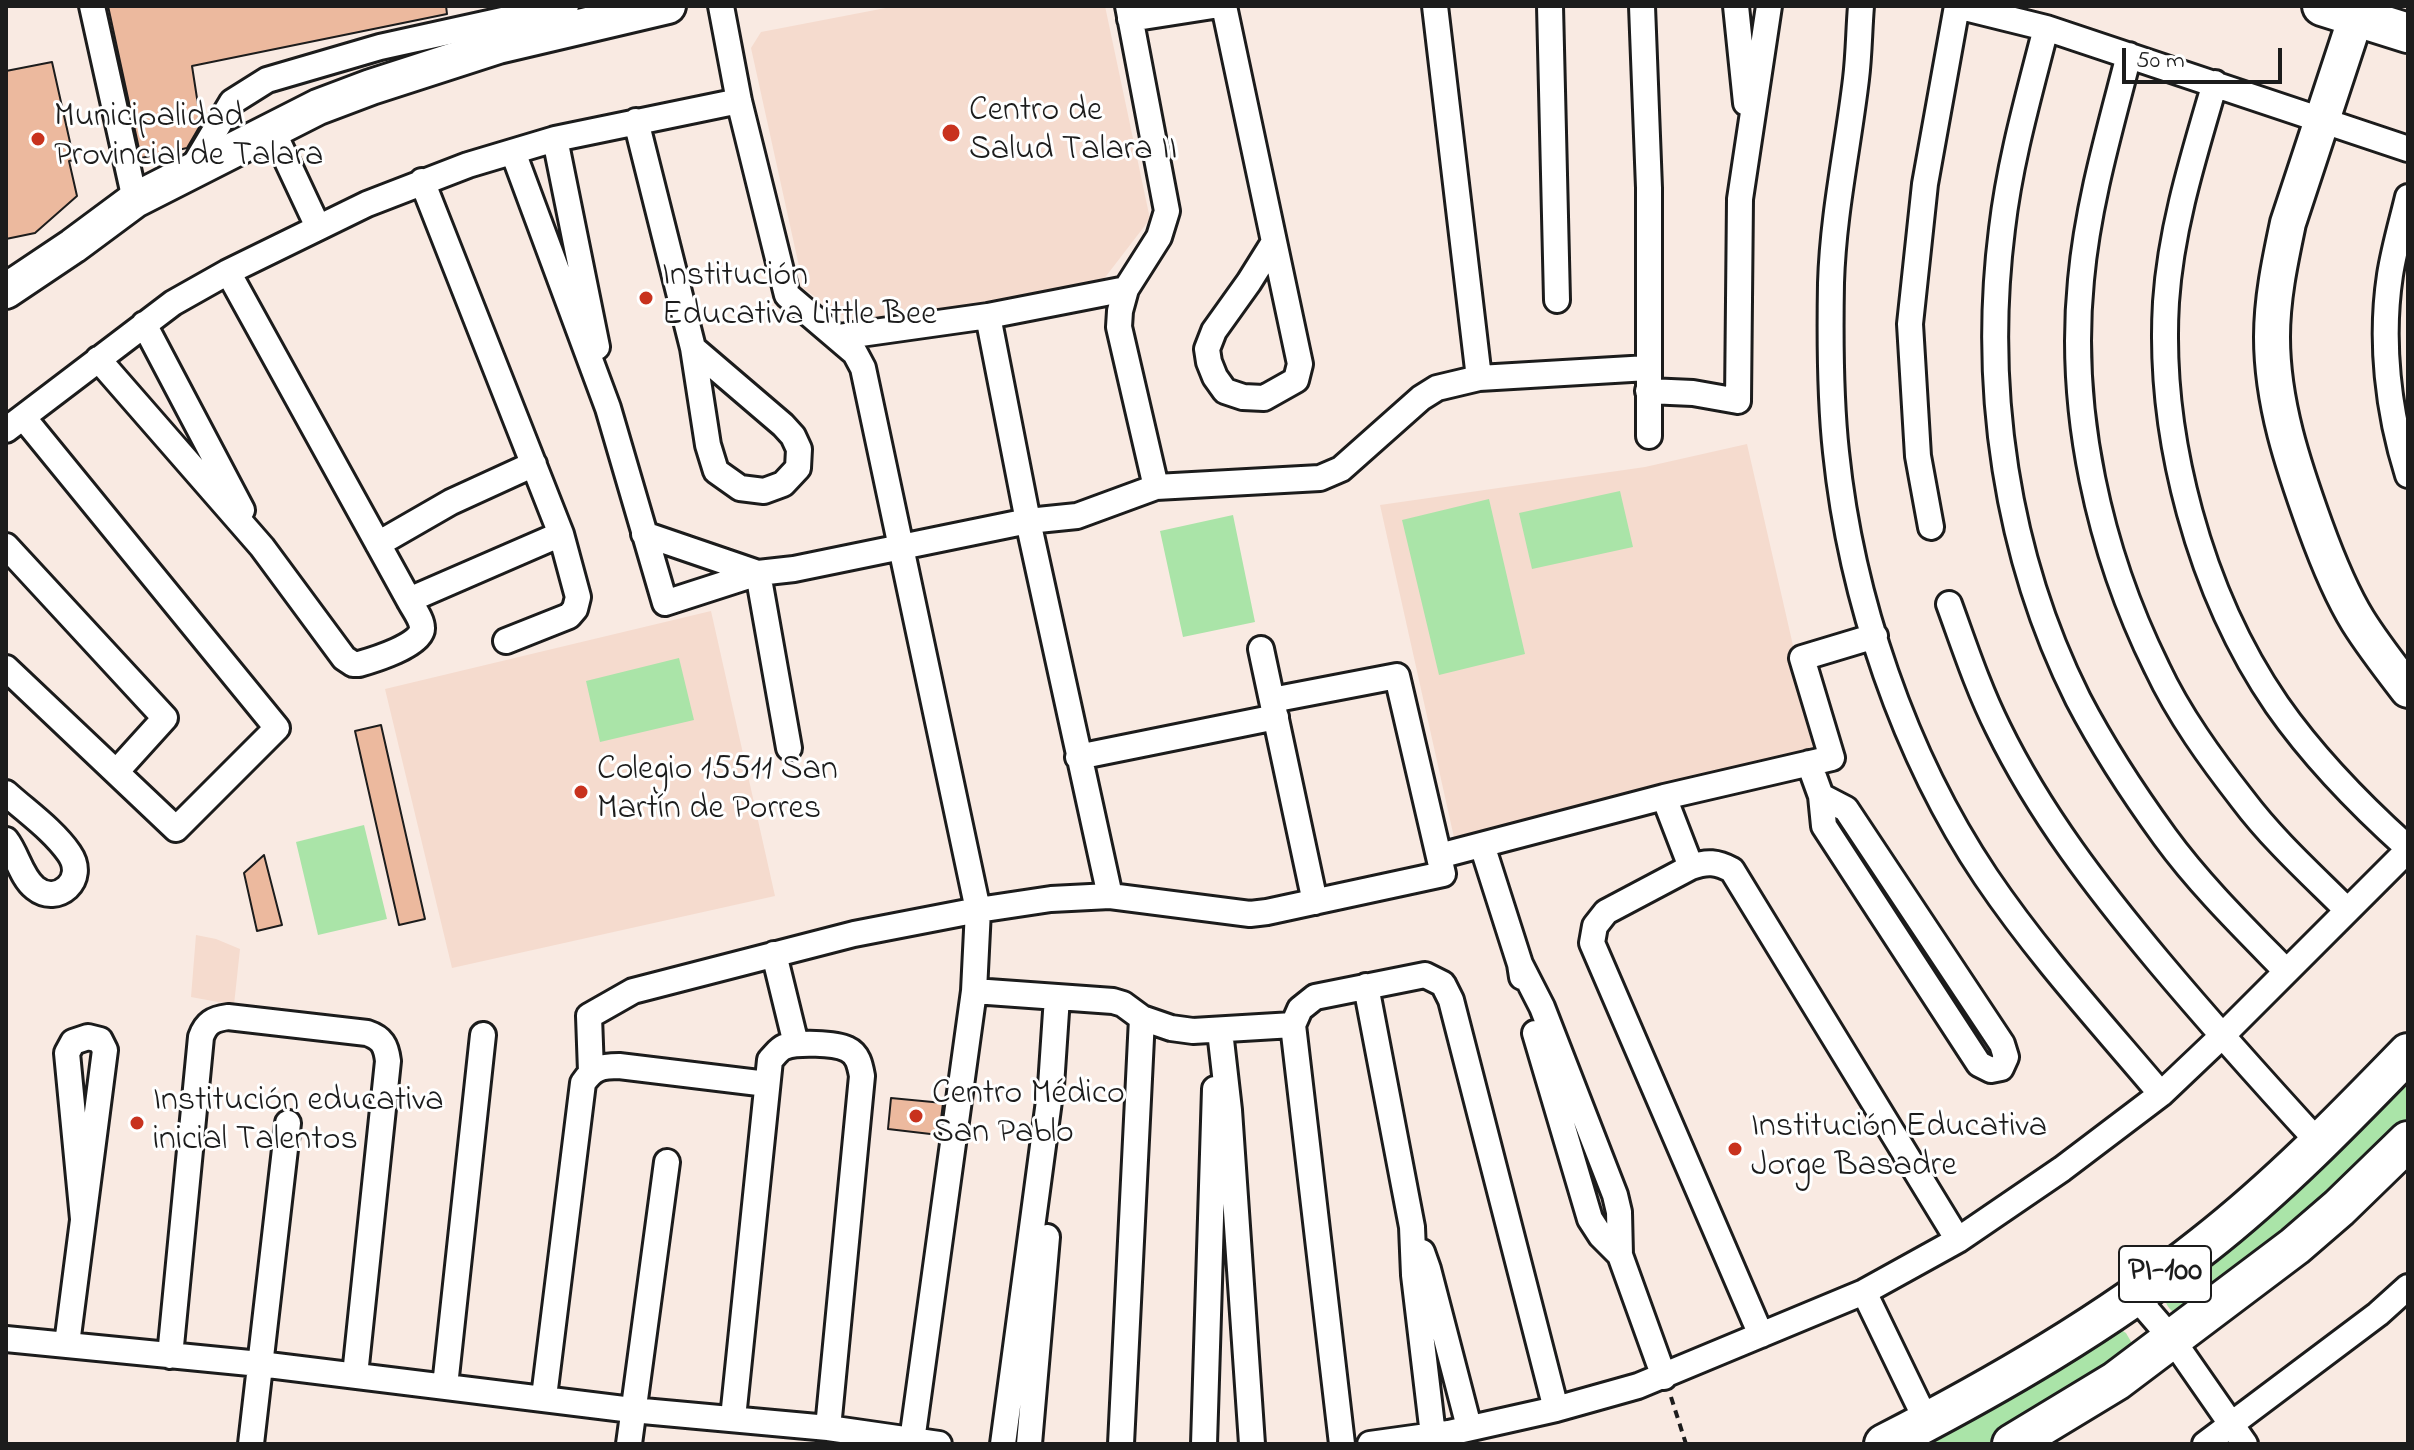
<!DOCTYPE html>
<html>
<head>
<meta charset="utf-8">
<style>
  body { margin:0 }
  #map { position:relative; width:2414px; height:1450px; overflow:hidden; background:#f9eae2; font-family:"Indie Flower",sans-serif }
  canvas { display:block }
  .frame { position:absolute; inset:0; border:8px solid #1c1c1c; pointer-events:none }
  .scale { position:absolute; left:2122px; top:48px; width:160px; height:36px; box-sizing:border-box; border:4px solid #1c1c1c; border-top:0; padding-left:10px; font-size:24px; line-height:28px; white-space:nowrap; color:#1c1c1c; -webkit-text-stroke:6px #fff; paint-order:stroke }
</style>
</head>
<body>
<div id="map">
<canvas width="2414" height="1450"></canvas>
<div class="frame"></div>
<div class="scale">50 m</div>
</div>
<script>
const ctx = document.querySelector('canvas').getContext('2d');
ctx.lineJoin = 'round';
function paint(path, color) { ctx.fillStyle = color; ctx.fill(path, 'evenodd'); }
function stroke(path, color, width, dash) { ctx.strokeStyle = color; ctx.lineWidth = width; ctx.lineCap = dash ? 'butt' : 'round'; ctx.setLineDash(dash || []); ctx.stroke(path); }
function drawText(font, color, halo, rows, align = 'center') {
  ctx.font = font + ' "Indie Flower",sans-serif'; ctx.lineWidth = 6; ctx.setLineDash([]); ctx.textBaseline = 'middle'; ctx.strokeStyle = halo; ctx.fillStyle = color; for (const [text, x, y, turn = 0] of rows) {
    ctx.save(); ctx.translate(x, y); ctx.rotate((+turn || 0) * Math.PI / 180); ctx.textAlign = isNaN(turn) ? turn : align; if (halo) ctx.strokeText(text, 0, 0); ctx.fillText(text, 0, 0); ctx.restore();
  }
}
paint(new Path2D(`
  M896,6h209l45,213 -50,65 -233,48 -63,-43 -53,-241 10,-16z
  M1747,444l71,311 -363,87 -75,-337 265,-38z
  M711,611l64,285 -323,72 -67,-279z
  M196,935l20,4 24,10 -6,56 -43,-8z`), '#f5dbce');
paint(new Path2D(`
  M1620,491l13,56 -101,22 -13,-56z
  M1489,499l36,155 -86,21 -37,-155z
  M1233,515l22,107 -72,15 -23,-106z
  M679,658l15,62 -94,22 -14,-61z
  M364,825l23,94 -69,16 -22,-93z
  M2408,1070v51l-81,79 -150,115c-8,-6 -12,-10 -12,-20z
  M2118,1328l8,5 7,12 -111,83 -30,16h-76l89,-44z`), '#aae4a8');
const building = new Path2D(`
  M108,6h338l1,8 -255,52 9,58 -14,24 -46,10z
  M52,62l22,98 -5,1 8,35 -42,37 -29,6v-168z
  M381,725l44,194 -26,6 -44,-194z
  M264,855l18,70 -25,6 -13,-58z
  M891,1098l52,5 -4,32 -51,-6z`);
paint(building, '#ecb99e');
stroke(building, '#1c1c1c', 2);
const street = new Path2D(`
  M92,6l43,194
  M721,6l18,95 48,194 68,58 8,15 115,542 -4,81 -62,450
  M1128,6l39,205 -8,26 -33,52 -6,22 -1,16 37,160
  M1224,6l76,358 -4,16 -32,18 -21,-1 -18,-6 -10,-14 -6,-15 -2,-13 7,-18 35,-49 25,-40
  M1435,6l44,372
  M1550,6l7,294
  M1642,6l7,182v248
  M1736,6l10,97
  M1861,6c-2,24 -2,49 -5,73 -8,68 -23,135 -25,204 -1,56 -1,114 5,169 15,146 68,303 150,425 52,77 115,146 175,217
  M1957,6l89,22 362,121
  M1130,19l83,-13
  M2046,28c-17,67 -36,132 -44,201 -20,158 4,326 76,470 25,48 55,94 87,138 35,48 79,91 121,134
  M2129,55c-19,74 -41,148 -48,225 -13,131 18,271 76,388 22,47 54,91 86,132 30,40 69,75 104,110
  M2215,83c-21,72 -44,144 -49,219 -8,135 34,291 111,403 37,53 83,100 131,143
  M636,121l57,227 15,97 8,26 24,17 24,3 19,-7 15,-16 1,-19 -6,-13 -10,-11 -90,-77
  M272,129l46,98
  M555,139l42,208
  M513,152l95,256 57,195 93,-30 36,-4 234,-48 49,-5 79,-29 164,-9 21,-9 80,-71 16,-10 42,-10 169,-10
  M189,174l43,-72 35,-22 113,-33 186,-41
  M422,181l139,353 17,63 -3,12 -6,7 -63,25
  M2408,197c-6,25 -14,52 -18,78 -10,66 -2,137 18,200
  M988,316l40,205 82,375
  M144,324l98,186
  M839,337l149,-21 138,-27
  M98,359l164,188 82,111 9,6h6c14,-4 64,-19 63,-36 0,-9 -9,-20 -13,-28l-181,-328
  M1648,391l45,2 45,8 2,-202 29,-193
  M6,430l167,-127 55,-31 139,-68 101,-39 87,-26 184,-38
  M1931,527l-13,-71 -8,-132 15,-140 32,-178
  M644,534l114,39 31,175
  M378,544l73,-42 83,-38
  M6,546l159,172 -48,53
  M409,600l152,-66
  M1949,604c15,41 29,84 49,124 42,86 100,161 161,234 52,62 106,122 161,182
  M1261,649l54,253
  M6,668l170,161 101,-101 -254,-311
  M1078,757l198,-40
  M1809,763l12,33 3,30 155,238 12,6 10,-2 5,-11 -4,-13 -156,-235 -25,-13
  M6,793c21,19 47,37 63,60 19,27 -12,53 -34,35 -14,-11 -18,-34 -29,-48
  M1664,797l27,70
  M1482,845l38,119 2,13
  M1439,856l225,-59 168,-39 -30,-100 73,-22
  M774,954l22,90
  M1520,964l22,43 73,188 4,17 1,43 44,122
  M1366,986l46,241 2,48 19,160
  M974,991l139,10 10,3 19,14 29,10 22,3 100,-6
  M1220,1031l9,79 23,334
  M1535,1033l55,186 11,17 19,19
  M591,1072l-2,-56 44,-25 221,-57 124,-24 73,-11 59,-3 140,18 17,-2 176,-38 -46,-198 -125,24
  M1422,1252l6,17 41,158
  M1864,1292l63,130
  M2135,1296l37,43 73,105
  M1761,1335l-169,-392 3,-17 11,-14 85,-45c16,-6 26,-5 41,3l226,370
  M6,1339l254,25 372,46 196,18 111,16
  M67,1344l38,-294 -5,-10 -12,-3 -15,5 -6,11 16,166
  M170,1356l31,-319c5,-14 12,-18 27,-20l139,16c15,5 19,12 21,28l-33,314
  M445,1386l38,-351
  M544,1397l39,-314c10,-15 18,-17 36,-17l148,18
  M733,1418l37,-358c5,-5 9,-11 14,-13 13,-5 51,-4 63,2 11,5 13,16 15,27l-34,352
  M251,1444l37,-321
  M629,1444l38,-282
  M1003,1444l48,-358 6,-89
  M1029,1444l18,-207
  M1121,1444l21,-426
  M1204,1444l11,-355
  M1342,1444l-49,-419 7,-16 15,-12 110,-22 18,9 8,16 105,409
  M1370,1444l79,-11 107,-24 82,-23 226,-94 94,-52 104,-71 99,-75 60,-57 187,-187
  M2205,1444l173,-130 30,-27`);
const secondary = new Path2D(`
  M2356,17l-68,206c-8,38 -16,75 -16,114 0,66 21,128 43,189 12,33 25,66 43,95 15,24 33,47 50,69
  M6,291l67,-45 62,-46 183,-93 53,-20 127,-41 170,-40`);
const primary = new Path2D(`
  M2322,6l86,27
  M1884,1444c111,-57 222,-121 320,-199 74,-58 139,-125 204,-192
  M2012,1444l104,-63 179,-135 44,-38 69,-67`);
stroke(street, '#1c1c1c', 30);
stroke(secondary, '#1c1c1c', 40);
stroke(primary, '#1c1c1c', 44);
stroke(new Path2D(`
  M1671,1397l15,47`), '#1c1c1c', 4, [8, 6]);
stroke(street, '#fff', 24);
stroke(secondary, '#fff', 34);
stroke(primary, '#fff', 38);
for (const [x, y, r, color] of [
  [951,133,10,"#c8321e"],
  [38,139,8,"#c8321e"],
  [646,298,8,"#c8321e"],
  [581,792,8,"#c8321e"],
  [916,1116,8,"#c8321e"],
  [137,1123,8,"#c8321e"],
  [1735,1149,8,"#c8321e"]
]) { const dot = new Path2D(); dot.arc(x, y, r, 0, 2 * Math.PI); ctx.fillStyle = color; ctx.fill(dot); stroke(dot, '#fff', 3); }
for (const [x, y, w] of [
  [2165,1274,92]
]) { const box = new Path2D(); box.roundRect(x - w / 2, y - 28, w, 56, 6); ctx.fillStyle = '#fff'; ctx.fill(box); stroke(box, '#1c1c1c', 2); }
drawText('bold 32px', '#1c1c1c', null, [
  ["PI-100",2165,1274]
]);
drawText('34px', '#1c1c1c', '#fff', [
  ["Centro de",969,113],
  ["Salud Talara II",969,152],
  ["Municipalidad",54,119],
  ["Provincial de Talara",54,158],
  ["Institución",662,278],
  ["Educativa Little Bee",662,317],
  ["Colegio 15511 San",597,772],
  ["Martín de Porres",597,811],
  ["Centro Médico",932,1096],
  ["San Pablo",932,1135],
  ["Institución educativa",153,1103],
  ["inicial Talentos",153,1142],
  ["Institución Educativa",1751,1129],
  ["Jorge Basadre",1751,1168]
], 'left');
</script>
</body>
</html>
